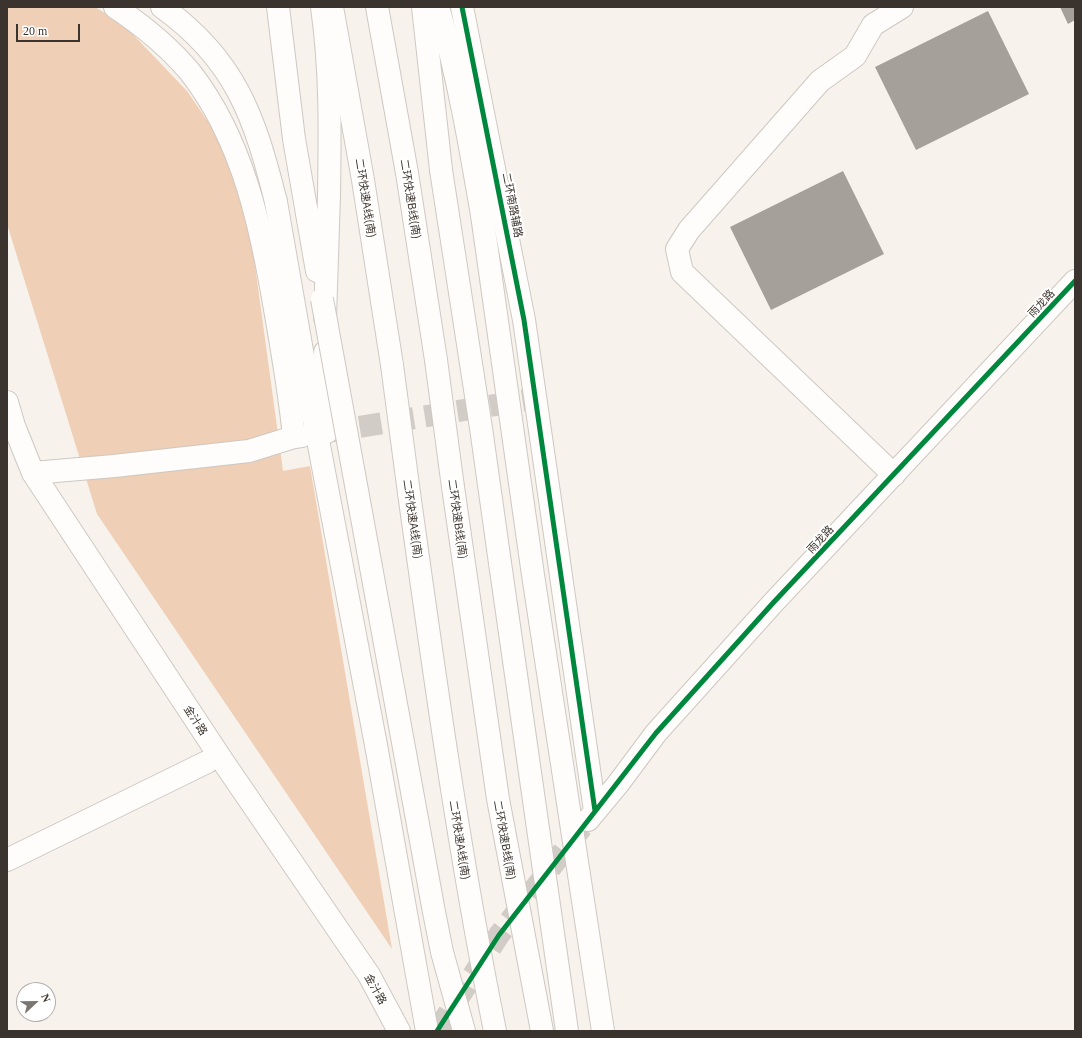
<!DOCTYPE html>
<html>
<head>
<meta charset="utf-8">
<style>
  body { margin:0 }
  #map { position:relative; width:1082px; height:1038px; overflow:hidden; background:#f8f2ec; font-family:Georgia,serif }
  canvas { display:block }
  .frame { position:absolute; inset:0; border:8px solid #3b332d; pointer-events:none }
  .north { position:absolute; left:16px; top:982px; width:40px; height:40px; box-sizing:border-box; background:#fff; border:1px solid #b1adab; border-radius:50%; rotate:68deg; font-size:11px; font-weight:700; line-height:16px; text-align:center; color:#3b332d }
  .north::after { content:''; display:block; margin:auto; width:14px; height:18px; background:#7d7670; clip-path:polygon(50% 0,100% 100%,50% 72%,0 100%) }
  .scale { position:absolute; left:16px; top:24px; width:64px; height:18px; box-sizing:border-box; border:2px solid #3b332d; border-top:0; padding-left:5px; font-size:12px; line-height:14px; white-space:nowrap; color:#3b332d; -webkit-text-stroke:3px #fff; paint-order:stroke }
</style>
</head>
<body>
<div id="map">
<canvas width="1082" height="1038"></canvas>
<div class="frame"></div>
<div class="north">N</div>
<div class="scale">20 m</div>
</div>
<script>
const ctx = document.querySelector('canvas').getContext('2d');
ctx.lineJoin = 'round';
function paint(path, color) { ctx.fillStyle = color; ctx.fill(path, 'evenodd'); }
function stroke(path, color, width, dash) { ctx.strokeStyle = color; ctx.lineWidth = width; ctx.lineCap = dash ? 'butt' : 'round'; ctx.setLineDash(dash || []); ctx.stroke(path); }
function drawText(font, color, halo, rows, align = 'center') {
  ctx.font = font + ' Georgia,"Noto Sans SC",serif'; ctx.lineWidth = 4; ctx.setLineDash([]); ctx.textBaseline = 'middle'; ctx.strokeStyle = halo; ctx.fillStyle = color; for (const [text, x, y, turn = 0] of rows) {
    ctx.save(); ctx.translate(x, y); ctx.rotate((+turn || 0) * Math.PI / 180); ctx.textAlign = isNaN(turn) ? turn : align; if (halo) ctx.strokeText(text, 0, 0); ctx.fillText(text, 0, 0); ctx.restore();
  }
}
paint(new Path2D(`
  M7,7h88l28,17 64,67 35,51 27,79 34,250 27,-5 82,483 -295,-435 -90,-290z`), '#efcfb6');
paint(new Path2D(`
  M1060,7h15v13l-7,4z
  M988,11l41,83 -113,56 -41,-83z
  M843,171l41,83 -113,56 -41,-83z`), '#a6a09a');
stroke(new Path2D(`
  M327,432l200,-32`), '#d2ccc6', 22, [22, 11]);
stroke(new Path2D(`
  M437,1031l62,-96 83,-108`), '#d2ccc6', 22, [22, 11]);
const street = new Path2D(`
  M115,7c27,18 54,40 75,65 54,69 72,159 86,243 7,40 14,81 18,122l8,-1
  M462,7l62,313 71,491
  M894,475l-212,-203 -5,-23 12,-19 131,-149 35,-25 18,-31 29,-18
  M7,860l200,-98`);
const secondary = new Path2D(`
  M7,402l7,24 19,47 187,284 149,218 30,56
  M33,473l81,-7 135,-15 45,-14
  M588,820l30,-36 38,-51 117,-130 302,-322`);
const primary = new Path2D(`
  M162,7c74,53 93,111 114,195
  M322,7c9,64 8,124 7,188
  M438,7c20,68 32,138 44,208`);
const highway = new Path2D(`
  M278,7l16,132 23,132
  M332,7l31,173 29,185
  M377,7l30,166 29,187
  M423,7l18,163
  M276,202l37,212 63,331 51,286
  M482,215l51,360 70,456
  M325,318l4,-123
  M325,352l2,80
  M453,487l45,312 44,232
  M409,493c25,180 50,360 86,538
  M500,563l67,468
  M371,567l63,345 8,40 22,79`);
stroke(street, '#cec8c2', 24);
stroke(secondary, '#cec8c2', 24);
stroke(primary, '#cec8c2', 24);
stroke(highway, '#cec8c2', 24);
stroke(street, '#fefdfc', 22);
stroke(secondary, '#fefdfc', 22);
stroke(primary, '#fefdfc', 22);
stroke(highway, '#fefdfc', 22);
const highwayBridge = new Path2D(`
  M441,170l40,258 19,135
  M322,299l49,268
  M436,360l17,127
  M392,365l17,128`);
stroke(highwayBridge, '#cec8c2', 24, []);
stroke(highwayBridge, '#fefdfc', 22);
stroke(new Path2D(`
  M462,7l62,313 71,491
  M437,1031l62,-96 157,-202 117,-130 302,-322`), '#00873e', 5);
drawText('11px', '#3b332d', '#fff', [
  ["二环快速A线(南)",366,198,81],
  ["二环快速B线(南)",411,199,81],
  ["二环南路辅路",513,205,79],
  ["雨龙路",1041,303,-47],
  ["二环快速A线(南)",413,519,82],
  ["二环快速B线(南)",458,519,82],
  ["雨龙路",820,539,-47],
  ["金汁路",196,720,57],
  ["二环快速A线(南)",460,840,81],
  ["二环快速B线(南)",505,840,80],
  ["金汁路",376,989,61]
]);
</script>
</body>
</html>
